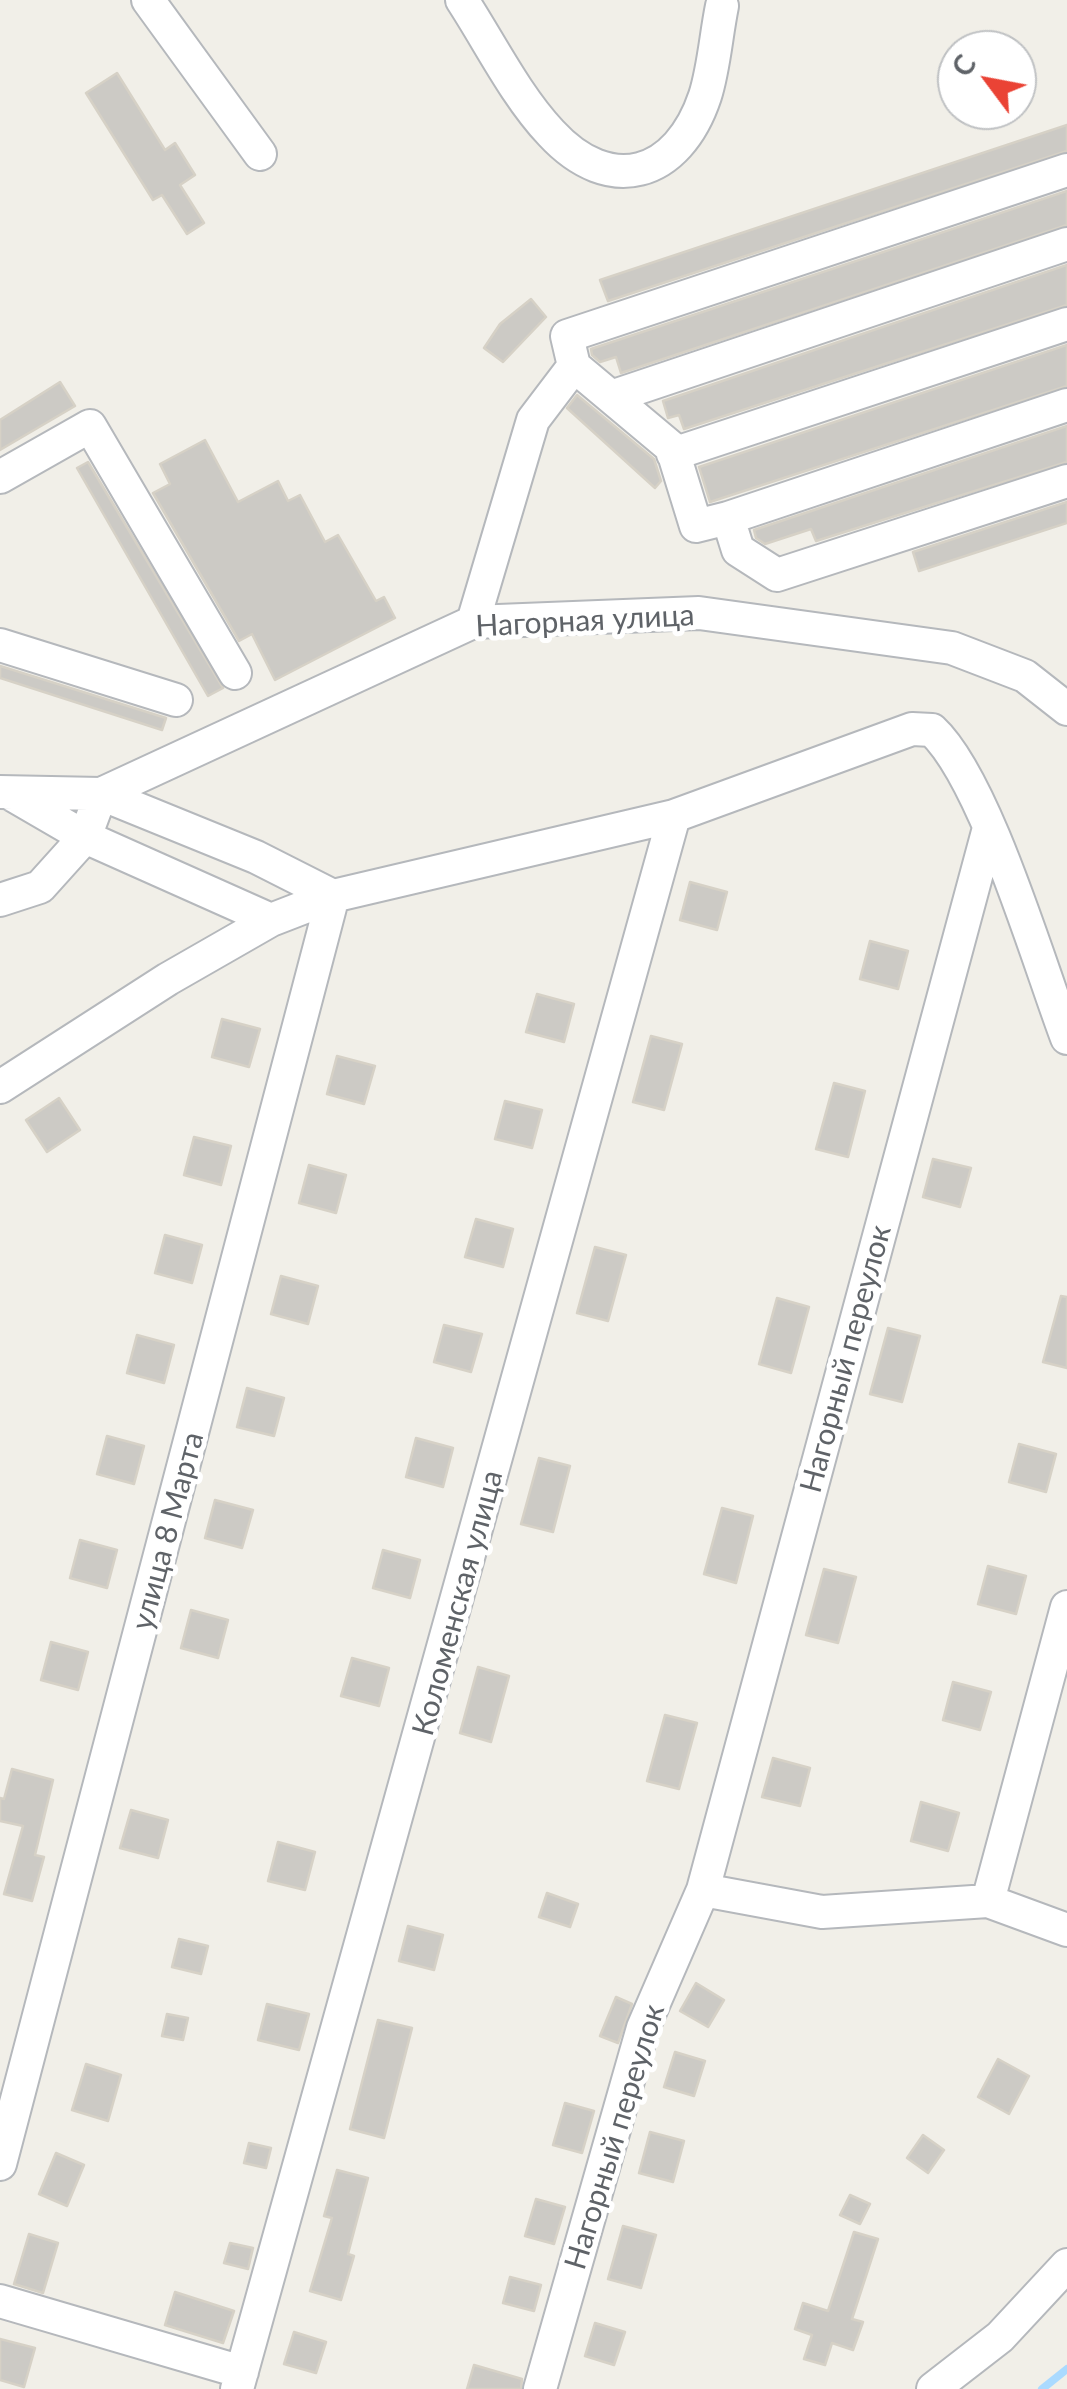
<!DOCTYPE html>
<html>
<head>
<meta charset="utf-8">
<style>
  body { margin:0 }
  #map { position:relative; width:1067px; height:2389px; overflow:hidden; background:#f1efe8; font-family:Lato,sans-serif }
  canvas { display:block }
  .north { position:absolute; left:937px; top:30px; width:100px; height:100px; box-sizing:border-box; background:#fff; border:2px solid #bfc1c3; border-radius:50%; rotate:302deg; font-size:28px; font-weight:700; line-height:40px; text-align:center; color:#5f6368 }
  .north::after { content:''; display:block; margin:auto; width:35px; height:45px; background:#ea4335; clip-path:polygon(50% 0,100% 100%,50% 72%,0 100%) }
</style>
</head>
<body>
<div id="map">
<canvas width="1067" height="2389"></canvas>
<div class="north">С</div>
</div>
<script>
const ctx = document.querySelector('canvas').getContext('2d');
ctx.lineJoin = 'round';
function stroke(path, color, width, dash) { ctx.strokeStyle = color; ctx.lineWidth = width; ctx.lineCap = dash ? 'butt' : 'round'; ctx.setLineDash(dash || []); ctx.stroke(path); }
function paint(path, color) { ctx.fillStyle = color; ctx.fill(path, 'evenodd'); }
function drawText(font, color, halo, rows, align = 'center') {
  ctx.font = font + ' Lato,sans-serif'; ctx.lineWidth = 10; ctx.setLineDash([]); ctx.textBaseline = 'middle'; ctx.strokeStyle = halo; ctx.fillStyle = color; for (const [text, x, y, turn = 0] of rows) {
    ctx.save(); ctx.translate(x, y); ctx.rotate((+turn || 0) * Math.PI / 180); ctx.textAlign = isNaN(turn) ? turn : align; if (halo) ctx.strokeText(text, 0, 0); ctx.fillText(text, 0, 0); ctx.restore();
  }
}
stroke(new Path2D(`
  M1042,2389l25,-20`), '#aadaff', 8);
const building = new Path2D(`
  M117,73l48,77 10,-7 20,32 -15,10 24,38 -17,11 -25,-39 -9,5 -67,-107z
  M1067,125v26l-459,150 -8,-21z
  M1067,191v34l-446,148 -5,-16 -16,5 -8,-7 -1,-6z
  M1067,265v40l-383,124 -5,-14 -11,3 -5,-17z
  M531,299l15,18 -43,45 -19,-14 16,-24z
  M1067,345v41l-357,116 -11,-35z
  M60,382l15,24 -75,44v-30z
  M577,395l77,64 7,22 -6,7 -88,-80z
  M1067,426v36l-251,79 -5,-12 -46,15 -9,-6 -2,-8z
  M205,440l33,62 40,-21 10,20 12,-6 25,47 13,-7 38,66 8,-4 11,21 -120,62 -23,-46 -13,7 -86,-148 17,-9 -10,-20z
  M88,462l135,226 -15,8 -131,-228z
  M1067,502v21l-148,48 -6,-19z
  M0,666l166,52 -4,12 -162,-52z
  M690,882l37,10 -10,38 -37,-10z
  M870,941l38,10 -10,38 -38,-10z
  M537,994l37,10 -10,38 -38,-10z
  M222,1019l38,10 -11,38 -37,-10z
  M651,1036l31,8 -18,66 -31,-8z
  M337,1056l38,10 -11,38 -37,-10z
  M834,1083l31,8 -17,66 -32,-8z
  M59,1098l21,32 -33,22 -21,-32z
  M505,1101l37,9 -10,38 -37,-9z
  M194,1137l37,9 -10,39 -37,-10z
  M933,1159l38,9 -11,39 -37,-10z
  M309,1165l37,10 -10,38 -37,-10z
  M476,1219l37,10 -10,38 -38,-10z
  M165,1235l37,10 -10,38 -37,-10z
  M595,1247l31,8 -18,66 -31,-8z
  M281,1276l37,10 -10,38 -37,-10z
  M1061,1296l6,1v71l-24,-6z
  M777,1298l32,9 -18,66 -32,-9z
  M444,1325l38,9 -11,38 -37,-10z
  M888,1328l32,8 -18,66 -32,-8z
  M137,1335l37,10 -10,38 -37,-10z
  M247,1388l37,10 -10,38 -37,-9z
  M107,1436l37,10 -10,38 -37,-10z
  M416,1438l37,10 -10,39 -37,-10z
  M1019,1444l37,10 -10,38 -37,-10z
  M539,1458l31,8 -17,66 -32,-8z
  M215,1500l38,10 -11,38 -37,-10z
  M722,1508l31,8 -17,67 -32,-9z
  M80,1540l37,10 -10,38 -37,-10z
  M383,1550l37,10 -10,38 -37,-10z
  M988,1566l38,10 -10,38 -38,-10z
  M824,1569l32,8 -18,66 -32,-8z
  M191,1610l37,10 -10,38 -37,-10z
  M51,1642l37,10 -10,38 -37,-10z
  M352,1658l37,10 -10,38 -38,-10z
  M478,1667l31,9 -18,66 -31,-9z
  M953,1682l38,10 -11,38 -37,-10z
  M665,1715l32,8 -18,66 -32,-8z
  M773,1758l37,10 -10,38 -38,-9z
  M12,1769l41,11 -18,75 9,2 -12,44 -28,-7 19,-68 -23,-5v-23l4,1z
  M921,1802l38,11 -11,38 -37,-10z
  M131,1810l37,10 -10,38 -38,-10z
  M278,1842l37,10 -10,38 -37,-9z
  M547,1893l31,11 -8,23 -31,-10z
  M408,1926l35,9 -9,35 -35,-9z
  M179,1939l29,7 -7,28 -29,-7z
  M696,1983l28,17 -16,27 -28,-16z
  M616,1997l16,7 -14,39 -18,-7z
  M267,2004l42,10 -10,36 -41,-10z
  M167,2014l21,4 -5,22 -21,-4z
  M378,2020l34,8 -28,110 -34,-9z
  M675,2052l30,9 -11,35 -30,-9z
  M998,2059l31,17 -20,38 -31,-17z
  M86,2064l35,11 -13,46 -36,-11z
  M565,2103l29,8 -12,42 -29,-8z
  M650,2132l34,9 -11,41 -34,-9z
  M923,2135l21,15 -16,23 -21,-15z
  M249,2143l22,5 -5,20 -22,-5z
  M56,2153l28,12 -17,41 -28,-12z
  M337,2170l31,8 -20,76 6,2 -13,44 -31,-9 22,-73 -8,-2z
  M850,2195l20,9 -10,20 -20,-9z
  M536,2199l29,8 -11,37 -29,-8z
  M623,2226l33,9 -15,53 -33,-9z
  M854,2232l24,7 -26,80 11,3 -10,28 -21,-7 -7,22 -21,-6 8,-24 -17,-6 8,-26 25,8z
  M29,2234l29,9 -15,50 -29,-9z
  M230,2243l23,5 -5,21 -24,-6z
  M510,2277l31,8 -7,26 -31,-8z
  M175,2292l59,19 -11,32 -58,-18z
  M595,2323l30,9 -11,33 -29,-9z
  M294,2332l32,10 -10,31 -32,-9z
  M0,2339l35,9 -11,39 -24,-7z
  M474,2365l48,14 -1,10h-54z`);
paint(building, '#cccac5');
stroke(building, '#d6d1c6', 2.5);
const minor = new Path2D(`
  M148,0l112,154
  M462,0c28,43 54,96 89,133 59,64 127,44 154,-37 9,-28 11,-61 17,-90
  M1067,170l-500,166 7,30 98,82 24,78 32,-8 10,32 39,25 290,-94
  M611,397l456,-153
  M673,454l394,-130
  M0,477l90,-51 145,247
  M728,518l339,-113
  M473,622l60,-202 41,-54
  M0,645l176,55
  M0,792l101,2 372,-172 226,-9 253,35 73,28 42,33
  M11,794l74,43 186,83
  M0,900l40,-13 45,-50 16,-43 155,63 77,39 -333,1268
  M0,1087l168,-108 103,-59 62,-24 341,-80 238,-87 20,1c53,49 107,234 135,308
  M703,1890l119,22 166,-11 79,-294
  M988,1901l79,29
  M0,2301l242,71
  M237,2389l437,-1573
  M540,2389l103,-361 60,-138 286,-1062
  M933,2389l67,-52 67,-72`);
stroke(minor, '#b5b8bc', 36);
stroke(minor, '#fff', 32);
drawText('30px', '#5f6368', '#fff', [
  ["Нагорная улица",585,621,-3],
  ["Нагорный переулок",846,1359,-75],
  ["улица 8 Марта",168,1531,-75],
  ["Коломенская улица",458,1603,-75],
  ["Нагорный переулок",615,2137,-73]
]);
</script>
</body>
</html>
